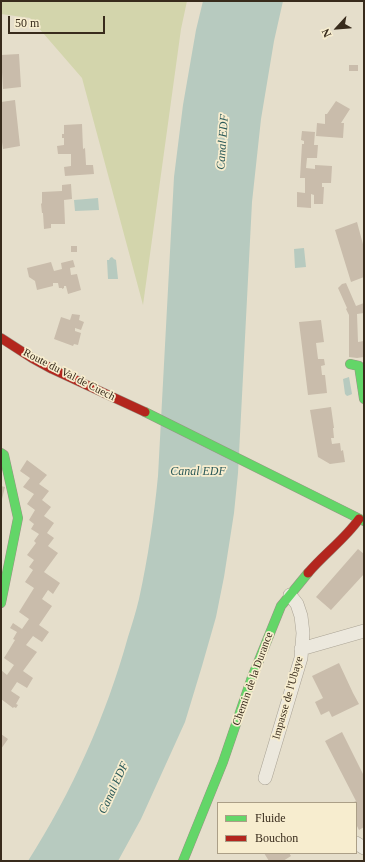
<!DOCTYPE html>
<html>
<head>
<meta charset="utf-8">
<style>
  body { margin:0 }
  #map { position:relative; width:365px; height:862px; overflow:hidden; background:#e5decb; font-family:"Times New Roman",serif }
  canvas { display:block }
  .frame { position:absolute; inset:0; border:2px solid #382b1c; pointer-events:none }
  .legend { position:absolute; left:217px; top:802px; width:140px; height:52px; box-sizing:border-box; background:#f7edcf; border:1px solid #ab9f87; margin:0; padding:5px 7px; list-style:none; font-size:12px; color:#382b1c }
  .legend li { display:flex; align-items:center; gap:8px; height:20px }
  .legend b { width:20px; border:1px solid #ab9f87 }
  .north { position:absolute; left:317px; top:8px; width:40px; height:40px; -webkit-text-stroke:3px #f7edcf; paint-order:stroke; rotate:244deg; font-size:11px; font-weight:700; line-height:16px; text-align:center; color:#382b1c }
  .north::after { content:''; display:block; margin:auto; width:14px; height:18px; background:#382b1c; clip-path:polygon(50% 0,100% 100%,50% 72%,0 100%) }
  .scale { position:absolute; left:8px; top:16px; width:97px; height:18px; box-sizing:border-box; border:2px solid #382b1c; border-top:0; padding-left:5px; font-size:12px; line-height:14px; white-space:nowrap; color:#382b1c; -webkit-text-stroke:3px #f7edcf; paint-order:stroke }
</style>
</head>
<body>
<div id="map">
<canvas width="365" height="862"></canvas>
<div class="frame"></div>
<ul class="legend">
<li><b style="height:5px;background:#63d668"></b>Fluide</li>
<li><b style="height:5px;background:#b3261e"></b>Bouchon</li>
</ul>
<div class="north">N</div>
<div class="scale">50 m</div>
</div>
<script>
const ctx = document.querySelector('canvas').getContext('2d');
ctx.lineJoin = 'round';
function paint(path, color) { ctx.fillStyle = color; ctx.fill(path, 'evenodd'); }
function stroke(path, color, width, dash) { ctx.strokeStyle = color; ctx.lineWidth = width; ctx.lineCap = dash ? 'butt' : 'round'; ctx.setLineDash(dash || []); ctx.stroke(path); }
function drawText(font, color, halo, rows, align = 'center') {
  ctx.font = font + ' "Times New Roman",serif'; ctx.lineWidth = 3.5; ctx.setLineDash([]); ctx.textBaseline = 'middle'; ctx.strokeStyle = halo; ctx.fillStyle = color; for (const [text, x, y, turn = 0] of rows) {
    ctx.save(); ctx.translate(x, y); ctx.rotate((+turn || 0) * Math.PI / 180); ctx.textAlign = isNaN(turn) ? turn : align; if (halo) ctx.strokeText(text, 0, 0); ctx.fillText(text, 0, 0); ctx.restore();
  }
}
paint(new Path2D(`
  M1,1h186l-6,28 -38,276 -61,-227 -52,-60 -29,-4z`), '#d3d5ac');
paint(new Path2D(`
  M203,1h80l-9,40 -13,78 -9,83 -14,271 -4,40 -10,64 -8,40 -14,49 -17,56 -44,97 -23,42h-90c44,-69 78,-145 100,-224 4,-13 8,-25 11,-38 9,-41 15,-82 19,-123l16,-299 9,-72 13,-75z
  M98,198l1,12 -24,1 -1,-11z
  M304,248l2,19 -11,1 -1,-19z
  M112,257l2,2 2,1 2,19h-10l-1,-19h2l1,-2z
  M349,377l3,17 -2,1 -3,1 -2,-2 -2,-15z`), '#b7cabf');
paint(new Path2D(`
  M19,54l2,33 -18,2 -2,-34z
  M349,65h9v6h-9z
  M15,100l5,46 -17,3 -2,-14v-33z
  M336,101l14,8 -9,14h3l-1,15 -27,-2 1,-13 8,1v-10h2z
  M82,124l1,25 2,-1 1,17h7l1,9 -29,2 -1,-9 7,-1v-12h-13l-1,-8 7,-1v-7h-2v-4h2v-9z
  M302,131l13,1 -1,13h4l-1,13h-10l-1,10 9,1v-4l17,1 -1,17h-9v4h2l-1,17h-9v-9l-3,-1v14l-14,-1v-15l8,1v-15h-5l2,-34h2v-3l-3,-1z
  M71,184l1,15 -8,1 1,24h-14v4l-7,1 -1,-16h-1l-1,-9 1,-1v-11l20,-1v-6z
  M357,222l7,26v29l-13,5 -16,-52z
  M71,246h6v6h-6z
  M73,260l2,7 -5,1 1,7 6,-1 4,16 -13,4 -2,-8h-2v2l-2,1v-1h-3l-1,-5h-5v3l-16,4 -2,-9 -6,-4 -2,-9 24,-6 3,9 8,-2 -1,-6z
  M346,283l10,23 8,-3v10l-7,1 1,28 6,-1v16l-7,1 -8,-1v-42l-3,-6 1,-1 -9,-20 4,-4z
  M72,314l8,1 -1,5 5,2 -3,8 -6,-2v3l6,2 -3,12 -4,-1 -1,2 -19,-7 7,-22 9,3z
  M321,320l3,22 -8,1 2,16h6l1,6 -4,1 1,9h3l2,18 -19,2 -9,-73z
  M331,407l3,21h-1l1,10h-3l1,6 8,-1 1,8 2,-1 2,12 -15,2 -12,-7 -8,-47z
  M27,460l20,15 -8,9 10,7 -7,9 9,7 -7,9 10,7 -7,10 7,5 -6,8 10,7 -14,19 16,11 -7,11 -5,-4 -6,9 10,7 -13,19 10,7 -7,10 -9,-6 -7,9 11,7 -14,19 10,7 -6,10 -10,-6 -6,9 9,6 -4,7 2,1 -2,3 -2,-1 -1,1 -12,-9v-29l6,5 7,-10 -10,-7 11,-18 -2,-1 4,-7 -7,-4 3,-5 9,6 7,-10 -10,-7 15,-24 -9,-6 8,-12 -4,-3 5,-7 -7,-5 9,-12 -2,-2 5,-7 -8,-5 3,-5 -5,-4 6,-10 -8,-6 7,-10 -11,-7 7,-9 -10,-7z
  M1,486l4,1 -3,12h-1z
  M358,549l6,5v20l-33,36 -15,-13z
  M339,663l14,30 6,11 -27,13 -3,-6 -8,4 -6,-13 8,-4 -11,-22z
  M342,732l22,44v51l-5,3 -3,-6v-21h-4l4,-2 -31,-60z
  M1,734l7,5 -7,10z
  M264,853h25l2,3 -8,5h-14z`), '#c9bcab');
const street = new Path2D(`
  M301,649l63,-18
  M265,778l36,-120 2,-25 -2,-17 -4,-12 -7,-9
  M356,843l8,5`);
const fast = new Path2D(`
  M350,364l9,2 5,33
  M145,412l219,109
  M1,453l3,2 14,63 -17,85
  M183,861l40,-99 28,-82 30,-74 27,-33`);
const jam = new Path2D(`
  M1,338l31,20 20,11 93,43
  M308,573c16,-19 37,-34 51,-54`);
stroke(street, '#aaa395', 14);
stroke(fast, '#999284', 10);
stroke(jam, '#999284', 10);
stroke(street, '#ece8dd', 13);
stroke(fast, '#63d668', 9);
stroke(jam, '#b3261e', 9);
drawText('11px', '#382b1c', '#f7edcf', [
  ["Route du Val de Cuech",69,375,27],
  ["Chemin de la Durance",253,679,-70],
  ["Impasse de l'Ubaye",288,698,-74]
]);
drawText('italic 12px', '#2a5958', '#f7edcf', [
  ["Canal EDF",223,142,-86],
  ["Canal EDF",198,472],
  ["Canal EDF",114,788,-65]
]);
</script>
</body>
</html>
